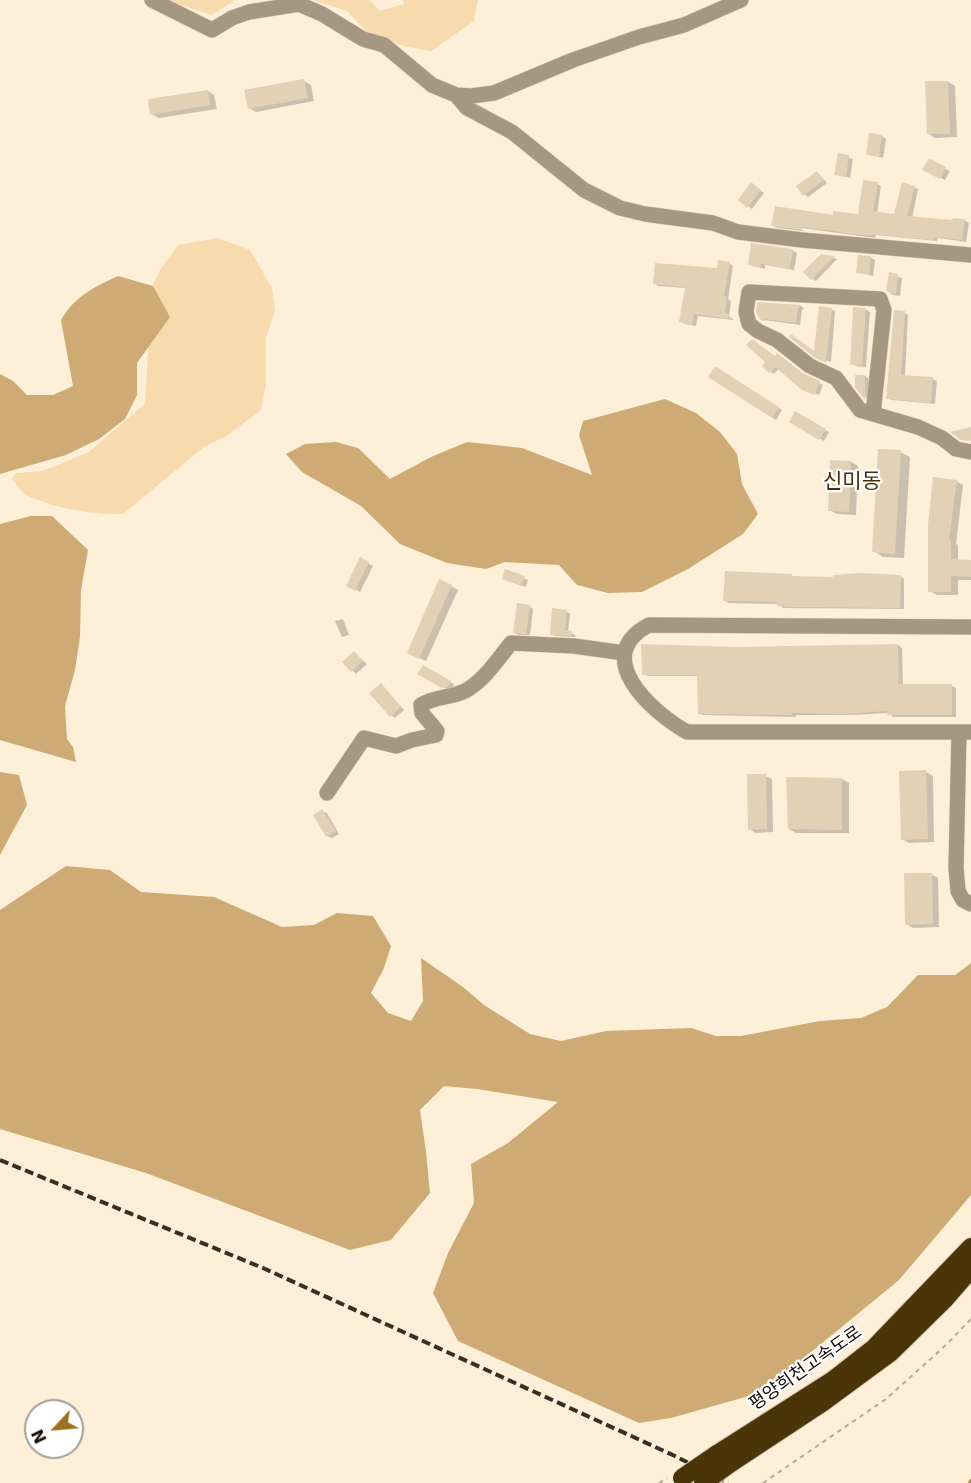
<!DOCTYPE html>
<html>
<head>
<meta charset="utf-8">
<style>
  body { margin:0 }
  #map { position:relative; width:971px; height:1483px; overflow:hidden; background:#feefd9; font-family:"DejaVu Sans",sans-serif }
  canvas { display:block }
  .north { position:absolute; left:24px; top:1399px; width:60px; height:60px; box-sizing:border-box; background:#fff; border:2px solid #a19f9b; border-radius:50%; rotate:244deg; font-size:16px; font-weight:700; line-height:24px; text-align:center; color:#140e05 }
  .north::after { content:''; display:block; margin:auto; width:21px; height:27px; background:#9d7121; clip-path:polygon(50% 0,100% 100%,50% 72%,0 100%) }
</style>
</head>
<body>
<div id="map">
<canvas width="971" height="1483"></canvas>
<div class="north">N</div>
</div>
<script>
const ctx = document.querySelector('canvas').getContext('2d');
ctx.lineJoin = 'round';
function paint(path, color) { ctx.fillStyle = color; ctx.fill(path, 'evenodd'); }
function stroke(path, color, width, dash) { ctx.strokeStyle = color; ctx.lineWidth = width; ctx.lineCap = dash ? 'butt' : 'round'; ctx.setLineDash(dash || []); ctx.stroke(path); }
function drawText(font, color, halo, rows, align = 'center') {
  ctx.font = font + ' "DejaVu Sans","Noto Sans KR",sans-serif'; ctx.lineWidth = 4.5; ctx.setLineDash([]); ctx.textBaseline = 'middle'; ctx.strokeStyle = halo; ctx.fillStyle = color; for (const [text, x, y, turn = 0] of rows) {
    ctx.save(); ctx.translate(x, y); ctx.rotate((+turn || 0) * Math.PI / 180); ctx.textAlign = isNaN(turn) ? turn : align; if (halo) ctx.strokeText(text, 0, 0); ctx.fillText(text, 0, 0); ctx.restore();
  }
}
paint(new Path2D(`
  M165,0h70l-23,15z
  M313,0h57l10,11 24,-7 -1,-4h75l-4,21 -43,30 -28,-5 -37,-15 -19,-20z
  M218,238l32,12 22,38 3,23 -9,26v47l-5,26 -33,25 -24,12 -81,67c-29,1 -69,-6 -95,-18 -6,-3 -12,-12 -16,-17l4,-6 27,-2 46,-19 56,-48 4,-67 -4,-36 15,-31 18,-25z`), '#f7daad');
paint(new Path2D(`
  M118,276l35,10 17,31 -33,46v32l-12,24 -26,20 -33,16 -66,19v-100l13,7 14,14h26l20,-9 -12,-66c14,-24 33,-33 57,-44z
  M665,399l31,14 24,19 17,22 5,30 16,30 -15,20 -55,35 -46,23 -34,1 -31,-8 -18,-20 -54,-3 -19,7 -39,-6 -47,-19 -39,-38 -59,-34 -16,-18 19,-10 31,-2 22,6 32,31 41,-22 36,-15 55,6 70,27 -13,-40 4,-14z
  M31,516h21l36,34 -7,40 -1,47 -5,33 -10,36 2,33 6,8 3,15 -76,-22v-216z
  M0,772l19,3 8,30 -27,50z
  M66,866l44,4 31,22 73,5 68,30 32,-2 23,-12 36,3 18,30 -7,22 -13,25 17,20 23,8 12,-20 -2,-43 42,29 21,18 46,29 31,7 45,-10 85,-3 25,8h25l79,-15 41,-3 26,-11 31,-32h37l16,-12v232l-72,85 -106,87 -44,29 -78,22 -32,5 -181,-82 -25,-48 15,-40 26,-50 -3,-39 37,-21 50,-41 -81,-13 -33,-3 -24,24 6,42 4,41 -39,47 -41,10 -204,-77 -146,-44v-219z`), '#ceab75');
paint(new Path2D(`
  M304,81l7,4 3,16 -58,11 -7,-4z
  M948,82l7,4 2,51 -22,1 -6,-4 -2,-51z
  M208,91l6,4 3,14 -58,9 -7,-4z
  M882,136l4,3 -3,19 -15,-4z
  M839,155l14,4 -3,19 -14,-4z
  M929,160l21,11 -5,9 -21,-11z
  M817,172l10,11 -19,14 -4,-3z
  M877,184l4,2 -4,27 18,3 19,-29 4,2 -6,29 42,4 10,-2 5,3 -3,19 -28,-4 -1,3 -61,-6 -1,3 -74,-10 3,3 -27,-3 -4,-3 86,-10z
  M756,187l8,6 -12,16 -12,-9z
  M793,251l4,2 -3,17 -29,-5v4l-15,-4z
  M822,255l15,4 -21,22 -4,-2z
  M870,257l5,3 -2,16 -16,-4z
  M729,263l4,3 -5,33 3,2 -2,15 5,4 -36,-4 -2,10 -11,-2 -4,-2 5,-34 -28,-2 -4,-3 64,-14z
  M890,274l12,4 -2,18 -7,-1 -5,-4z
  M759,304l42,2 3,2 -2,2 -2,15 -36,-5z
  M831,309l4,2 -4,51 -10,-3 -6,-6z
  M865,309l5,3 -4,55 -10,-1 -4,-2z
  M904,313l4,2 -3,61 28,3 4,2 -2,23 -43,-4 -4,-2z
  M775,358l48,27 -4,10 -11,-4 -29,-23 -5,6 -10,-8z
  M715,368l67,42 -6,10 -66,-43z
  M856,376h9l4,3v22l-13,-15z
  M796,413l33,19 -5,9 -33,-19z
  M900,452l10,5 -6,101 -21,-1 -9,-6z
  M851,462l7,4 -2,49 -19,-1 -7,-4z
  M956,481l7,4 -7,59 2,1v16h13v19h-13v15h-21l-7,-4z
  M360,559l13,7 -13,26 -12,-7z
  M506,571l22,9 -2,7 -18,-6z
  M900,576l4,3v30l-121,-1 -5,-4 -49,-1 -4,-2 70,-23z
  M451,586l7,4 -32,71 -11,-5z
  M529,606l4,3 -3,26h-11l-4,-2z
  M566,611l4,3 -2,18 7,3v2l-20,-1 -4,-2z
  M343,619l6,16 -7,2 -7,-16z
  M898,645l4,3 1,38h49l4,2v29h-63l-5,-4 -38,2h-54v2l-93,-2 -4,-2 -1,-37h-50l-4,-2z
  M354,653l13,11 -11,10 -12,-12z
  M423,667l31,17 -2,4 -5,1 -28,-16z
  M381,685l23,25 -9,8 -4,-3z
  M926,772l7,4 1,66 -25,1 -7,-4z
  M765,776l7,3 1,53 -17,1 -7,-4z
  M842,779l7,4v50h-53l-7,-4z
  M322,811l5,2 12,21 -7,4 -5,-2z
  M931,874l7,4 1,49 -26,1 -7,-4z`), '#0003');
stroke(new Path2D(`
  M970,1483l1,-2`), '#b18f59', 4);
paint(new Path2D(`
  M304,79l4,19 -60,11 -4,-19z
  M925,81h23l2,53h-23z
  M208,90l2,15 -60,10 -2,-16z
  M869,133l13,2 -3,22 -13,-2z
  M838,153l11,2 -3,22 -12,-2z
  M929,158l17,9 -6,12 -18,-9z
  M817,171l7,9 -21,16 -7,-10z
  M863,180l15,2 -5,29 21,3 8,-32 13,4 -8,30 45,4 1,-2 12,1 -3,21 -28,-3 -1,3 -61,-6 -1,2 -71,-9 2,3 -31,-4 4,-20 58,9v-4l25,3z
  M751,182l10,8 -14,18 -9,-8z
  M751,243l42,6 -3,20 -29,-5v3l-13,-2z
  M821,254l14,2 -24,24 -8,-8z
  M858,255l13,1 -2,18 -13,-1z
  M718,260l12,2 -6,34 3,1 -2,15 8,7 -39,-5 -2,11 -13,-3 6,-35 -32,-3 2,-21 62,5z
  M889,272l9,2 -2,20 -10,-3z
  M757,302l44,3 -3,3 -2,15 -31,-4v2l-5,-1 -4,-8z
  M819,306l13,2 -6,55 -11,-5 -26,-21 2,-3 23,17z
  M853,307l13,1 -4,57h-12z
  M894,310l11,1 -4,64 32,2 -2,26 -45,-4z
  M752,339l23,17 2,-3 27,21 16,7 -5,14 -13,-5 -27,-23 -6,6 -7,-7 3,-4 -19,-17z
  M715,366l64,41 -7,11 -64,-41z
  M855,375h10v25l-10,-13z
  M795,411l31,18 -7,11 -30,-18z
  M971,427v14l-11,-1 -10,-8z
  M878,449l23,1 -6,104 -23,-2z
  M830,460l21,1 -2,51 -21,-1z
  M933,477l24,3 -8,60h2v19l20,1v17l-20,-1v16h-23v-68z
  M360,557l9,5 -14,29 -9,-5z
  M505,569l20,7 -4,10 -19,-7z
  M725,571l67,3v2l41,1v-2l28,-2 40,2 -1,33 -109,-1 -14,-1v-4l-54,-1z
  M439,579l13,6 -33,74 -12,-6z
  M517,603l13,2 -4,29 -13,-1z
  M552,608l15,2 -2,20 7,1 -1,5 -21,-1z
  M641,644l95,3 162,-3 1,40h53v31h-65v-4l-43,3 -52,-1v2l-94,-1 -1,-39h-55z
  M354,651l9,10 -12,11 -9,-10z
  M423,665l28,16 -3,5 -6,2 -25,-14z
  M381,683l20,24 -11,10 -21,-24z
  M926,770l2,69 -27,1 -2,-69z
  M747,774h19l1,55 -19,1z
  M786,777l56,1v52l-54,-1z
  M322,809l14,22 -10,6 -13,-22z
  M904,873h28l1,51 -28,1z`), '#e3d1b6');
const minor = new Path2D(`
  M152,0l60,30 20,-12 17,-6 50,-8 23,10 41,25 21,6 48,40 24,10 15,1 23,-3 79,-33 66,-23 45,-12 57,-25
  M456,95l11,13 45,24 72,58 36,18 25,6 68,9 25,9 64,8 169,15
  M873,414l11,-104 -4,-11 -131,-7 -3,20 3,12 9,7 19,9 33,26 26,12 24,32 58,17 24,11 14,11 15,3
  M971,627l-322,-2c-59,31 2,87 38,107h284
  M959,733l-3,135 2,23 5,9 8,4
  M327,793l37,-55 32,8 16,-6 24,-5 1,-4 -15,-18 -1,-8c14,-9 30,-7 44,-14 19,-10 33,-32 46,-48l63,3 50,7`);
const motorway = new Path2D(`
  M717,1454l116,-74 41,-32 97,-101
  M731,1463l91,-60 68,-50 55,-54 26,-30`);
stroke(minor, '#d9cbb7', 16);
stroke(motorway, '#d9cbb7', 20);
stroke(new Path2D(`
  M659,1483l8,-5
  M763,1483l123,-84 60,-54 25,-26`), '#b5a997', 2, [4.5, 4.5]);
stroke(minor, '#a69780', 15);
stroke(motorway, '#4b3408', 18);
stroke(new Path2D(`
  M0,1160l263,108 412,188 53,27`), '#362f24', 4, [9, 4.5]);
const motorwayBridge = new Path2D(`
  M682,1478l35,-24
  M703,1483l28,-20`);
stroke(motorwayBridge, '#d9cbb7', 20, []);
stroke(motorwayBridge, '#4b3408', 18);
drawText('18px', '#140e05', '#fff', [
  ["평양희천고속도로",806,1369,-35]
]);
drawText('21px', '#453009', '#fff', [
  ["신미동",852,483]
]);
</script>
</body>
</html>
